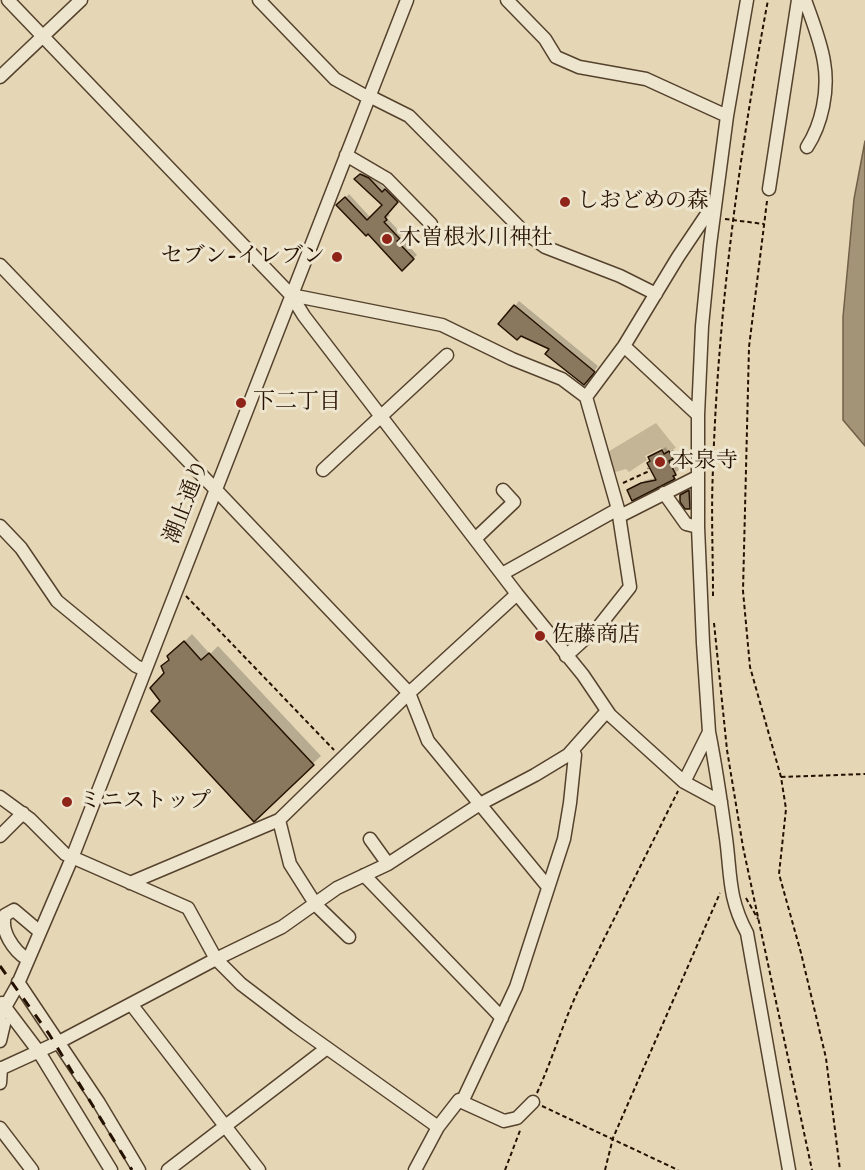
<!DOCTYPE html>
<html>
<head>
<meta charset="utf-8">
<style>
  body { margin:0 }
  canvas { display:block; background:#e5d7b5 }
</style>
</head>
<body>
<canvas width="865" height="1170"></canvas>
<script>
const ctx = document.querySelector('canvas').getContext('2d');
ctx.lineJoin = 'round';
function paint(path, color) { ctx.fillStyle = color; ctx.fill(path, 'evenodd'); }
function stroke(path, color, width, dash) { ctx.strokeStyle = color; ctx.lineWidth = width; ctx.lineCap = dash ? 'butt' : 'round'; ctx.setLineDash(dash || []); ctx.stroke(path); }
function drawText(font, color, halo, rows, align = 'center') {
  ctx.font = font + ' "IM FELL English","Noto Serif JP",serif'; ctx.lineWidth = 6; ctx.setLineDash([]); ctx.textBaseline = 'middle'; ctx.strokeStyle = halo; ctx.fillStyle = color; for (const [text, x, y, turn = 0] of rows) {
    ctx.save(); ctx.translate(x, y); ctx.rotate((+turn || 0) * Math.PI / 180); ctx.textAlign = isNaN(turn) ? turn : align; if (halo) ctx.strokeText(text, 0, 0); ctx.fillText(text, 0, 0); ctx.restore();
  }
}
paint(new Path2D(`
  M656,423l20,25 -11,4 -4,-4 -16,8 2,4 -18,12 -3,-3 -14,4 -6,-20z`), '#c4b596');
const water = new Path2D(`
  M865,141v305l-22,-26v-103l11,-118z`);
paint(water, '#a49477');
stroke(water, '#716047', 1.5);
paint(new Path2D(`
  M365,171l7,4 14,15 4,-3 10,11 -13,15 3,2 -3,3 15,16 -2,2 17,19 -15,14 -34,-37 -30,-27 11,-11 22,24 13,-13 -28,-26z
  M519,301l79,65 -9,13 -37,-30 -37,-43z
  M666,447l2,5 5,-3 3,5 -3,3 6,13 -3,2 1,2 -3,4 -45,12 17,-10 10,-2 -6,-21z
  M692,488l1,15 -4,4 -7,-12z
  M192,634l18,20 8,-8 103,110 -67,63 -92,-118 4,-28 4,-14 -1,-2z`), '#0003');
const building = new Path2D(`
  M360,174l9,4 13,14 3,-3 13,13 -13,15 2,3 -3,2 16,17 -3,2 17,18 -12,12 -34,-37 -2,2 -30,-31 9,-8 22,23 15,-15 -28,-26z
  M514,305l81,67 -11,13 -39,-31 4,-5 -28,-13 -4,4 -19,-16z
  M662,450l2,4 5,-3 4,8 -4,2 7,14 -3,1 2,3 -43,22 -5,-11 14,-7 15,-3 -9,-17 3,-2 -2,-4z
  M689,490l1,19h-5l-5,-7v-7z
  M184,641l17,19 8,-7 105,112 -60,57 -103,-111 9,-10 -10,-13 14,-15 -3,-7 8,-6 -2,-4z`);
paint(building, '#89785e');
stroke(building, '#251100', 1.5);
const minor = new Path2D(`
  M8,0l283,295 13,21 213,278 66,81 27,40 74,67 37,20
  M259,0l76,79 34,19
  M507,0l38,39 11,18 23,10 67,12 81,37
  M805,0c7,20 16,42 19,62 5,28 -2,62 -17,85
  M0,77l81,-77
  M369,96l40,20 114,115 22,16 75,29 36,18
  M346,155l41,24 44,45
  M769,189l29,-189
  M0,265l216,225
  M291,295l151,30 70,34 50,20 24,18 32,112 12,78 -30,38 -34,31
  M624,346l74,69
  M586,397l38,-51 54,-89 35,-52
  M323,470l124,-115
  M216,490l193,203 19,48 120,146
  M664,493l22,31 12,3
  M620,516l77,-39
  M0,526l21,22 36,53 79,65 9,4
  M475,539l39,-37 -11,-12
  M502,574l116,-65
  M709,732c7,35 12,70 17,106 5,37 2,60 21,95l42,237
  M684,782l25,-50 -6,-89 -5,-116v-112l4,-89 8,-81 17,-129 20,-116
  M0,797l30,22 35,35 123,54 28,51 25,25 55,42 142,101
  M279,820l11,44 26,41 33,32
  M0,836l23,-23
  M370,839l18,25
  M364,875l138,143
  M130,883l149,-63 130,-127 108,-99
  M27,959c-13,-8 -27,-28 -22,-44l9,-5 26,22
  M18,982l81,121 40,67
  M2,1003l37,49 72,118
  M131,1004l128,166
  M0,1016l17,-30 55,-128 335,-858
  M0,1041l4,-17
  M0,1069l59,-27 157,-83 66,-32 55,-39 51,-24 92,-60 55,-29 33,-20 39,-44
  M0,1083l1,-15
  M462,1102l42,19 13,-3 16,-16
  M0,1128l32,42
  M168,1170l159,-122
  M415,1170l23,-43 21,-27 3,2 54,-115 48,-148 6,-36 5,-48 -2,-4`);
stroke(minor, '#55422d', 15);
stroke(new Path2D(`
  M767,201l-18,146 -6,244 7,76 31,110 5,32 -7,65 22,79 25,105 14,112
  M725,219l39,5
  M623,483l24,-11 1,-4
  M186,596l148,154
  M713,596c0,-42 -2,-85 0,-127 5,-157 26,-315 55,-469
  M714,623l13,127 16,97 69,323
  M781,777l84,-3
  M746,898l12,21
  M537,1093c15,-33 25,-67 40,-100l101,-202
  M542,1106l136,64
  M505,1170l16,-42
  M605,1170l8,-32 107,-245`), '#251100', 2, [4.5, 3]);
stroke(minor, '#eee5cf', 12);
stroke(new Path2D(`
  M0,966l49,68 83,136`), '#251100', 3, [10, 10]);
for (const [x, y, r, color] of [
  [565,202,6,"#8f2418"],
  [387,239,6,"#8f2418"],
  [337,257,6,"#8f2418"],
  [241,403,6,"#8f2418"],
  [660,462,6,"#8f2418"],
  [540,636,6,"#8f2418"],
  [67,802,6,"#8f2418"]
]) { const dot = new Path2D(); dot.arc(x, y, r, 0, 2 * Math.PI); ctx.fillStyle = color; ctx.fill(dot); stroke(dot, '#eee5cf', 2); }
drawText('22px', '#251100', '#eee5cf', [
  ["しおどめの森",577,202],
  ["木曽根氷川神社",399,239],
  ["セブン-イレブン",325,257,"right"],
  ["下二丁目",253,403],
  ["本泉寺",672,462],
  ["佐藤商店",552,636],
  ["ミニストップ",79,802]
], 'left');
drawText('22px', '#251100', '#eee5cf', [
  ["潮止通り",188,502,-69]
]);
</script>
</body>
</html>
